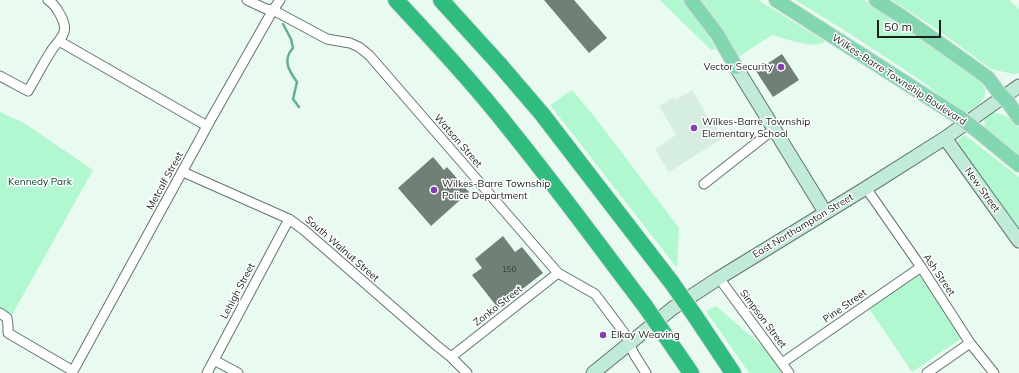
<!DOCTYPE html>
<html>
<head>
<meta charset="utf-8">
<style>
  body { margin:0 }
  #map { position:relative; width:1019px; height:373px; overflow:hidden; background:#e9fbf0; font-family:Mulish,sans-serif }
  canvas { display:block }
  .scale { position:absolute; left:877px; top:20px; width:64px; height:18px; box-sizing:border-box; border:2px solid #1b211d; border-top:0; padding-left:5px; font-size:12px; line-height:14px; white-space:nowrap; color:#1b211d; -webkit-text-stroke:3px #fff; paint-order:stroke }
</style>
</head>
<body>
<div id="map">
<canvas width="1019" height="373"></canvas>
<div class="scale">50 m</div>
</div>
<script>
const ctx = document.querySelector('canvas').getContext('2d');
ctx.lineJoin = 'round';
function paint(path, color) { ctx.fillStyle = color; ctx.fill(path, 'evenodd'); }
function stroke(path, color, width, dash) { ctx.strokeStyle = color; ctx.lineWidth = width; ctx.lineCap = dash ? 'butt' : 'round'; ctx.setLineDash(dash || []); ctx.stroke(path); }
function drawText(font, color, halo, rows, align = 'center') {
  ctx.font = font + ' Mulish,sans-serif'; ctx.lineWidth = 3; ctx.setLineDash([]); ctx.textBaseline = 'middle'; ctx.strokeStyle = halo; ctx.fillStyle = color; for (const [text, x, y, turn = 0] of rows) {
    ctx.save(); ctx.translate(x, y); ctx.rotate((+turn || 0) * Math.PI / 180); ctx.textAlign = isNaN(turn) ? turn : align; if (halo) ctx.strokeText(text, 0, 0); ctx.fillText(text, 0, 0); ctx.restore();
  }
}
paint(new Path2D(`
  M692,90l18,30h2l11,18 -54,34 -14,-23 21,-14 -17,-29 15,-9 2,3z`), '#d6eee0');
paint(new Path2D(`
  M660,0h22c14,14 24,32 34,49l-5,1z
  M699,0h59l67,41c-1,1 -4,3 -6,3 -10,3 -36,-6 -47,-9l-34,22z
  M795,0h69l109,74c22,19 12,28 -9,40l-44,-34 -76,-50z
  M892,0h117l10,9v64l-6,1 -22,-5 -53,-39z
  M572,90l22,26 85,112 -2,40 -127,-163z
  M0,112l24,11 69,47 -81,145 -12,-6z
  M992,112l14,4 13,11v28l-34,-25 -1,-13z
  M965,135l54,42v57l-60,-86c-2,-7 -1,-10 6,-13z
  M918,273l44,65 -50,34 -44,-65z
  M716,306l52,45 16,22h-35l-43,-62z`), '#b1f8d1');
stroke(new Path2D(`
  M283,24l8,15 2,9c-11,12 -4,23 4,34l-4,17 6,8`), '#64b189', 2.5);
paint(new Path2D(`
  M544,0h30l33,38 -18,15z
  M782,54l17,26 -26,17 -17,-26z
  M433,157l11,13 3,-3 22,25 -38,34 -33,-38z
  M503,236l12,16 7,-5 21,26 -45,35 -26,-33 10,-7 -7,-9z`), '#718077');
const minor = new Path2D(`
  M247,0l19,9 7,1 54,29 23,4 9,4 10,8 189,218 37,21 30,40 9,20 12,19
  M59,41l148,85
  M0,76l28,15c8,-13 14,-26 22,-38 4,-8 11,-12 14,-21 3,-9 -8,-27 -16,-32
  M183,172l106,47 15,11 132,115 15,12 16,16
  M704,184l70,-55
  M866,188l55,79 49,76 24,30
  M719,278l70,95
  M0,313l7,5 1,7v8l65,38
  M451,357l107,-84
  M214,360l24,13
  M782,363l139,-96
  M72,373l139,-254 62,-109 7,-10
  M207,373l82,-154
  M927,373l43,-30`);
const secondary = new Path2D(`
  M736,67l89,145
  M945,138l74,103
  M593,373l80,-65 46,-30 147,-90 79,-50 58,-41 16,-11`);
const primary = new Path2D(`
  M691,0l26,34 19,33
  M776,0l186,119
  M876,0l25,16 72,51 15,11 11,15 9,9 11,16
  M980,133l39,32`);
const motorway = new Path2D(`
  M396,0c40,43 80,86 116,132 46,57 89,116 133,174
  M441,0l59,65 42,49 130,169
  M695,316l38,57
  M667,338l24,35`);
stroke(minor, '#65746b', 11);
stroke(secondary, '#65746b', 15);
stroke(primary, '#dbdbdb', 16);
stroke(motorway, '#dbdbdb', 18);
stroke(minor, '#fff', 9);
stroke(secondary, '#c1ebd9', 13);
stroke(primary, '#83d6b2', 14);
stroke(motorway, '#30bb7f', 16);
const primaryBridge = new Path2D(`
  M962,119l18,14`);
const motorwayBridge = new Path2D(`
  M672,283l23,33
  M645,306l22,32`);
stroke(primaryBridge, '#dbdbdb', 16, []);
stroke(motorwayBridge, '#dbdbdb', 18, []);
stroke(primaryBridge, '#83d6b2', 14);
stroke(motorwayBridge, '#30bb7f', 16);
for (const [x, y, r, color] of [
  [781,67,4,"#853eb1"],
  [694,128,4,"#853eb1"],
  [434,190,4,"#853eb1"],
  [603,335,4,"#853eb1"]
]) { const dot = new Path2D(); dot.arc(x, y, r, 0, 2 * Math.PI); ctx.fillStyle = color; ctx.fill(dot); stroke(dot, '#fff', 1.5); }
drawText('8px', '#303934', null, [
  ["150",509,270]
]);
drawText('10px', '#1b211d', '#fff', [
  ["Vector Security",773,67,"right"],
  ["Wilkes-Barre Township",702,122],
  ["Elementary School",702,134],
  ["Wilkes-Barre Township",442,184],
  ["Police Department",442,196],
  ["Elkay Weaving",611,335]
], 'left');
drawText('10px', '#1b211d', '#fff', [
  ["Wilkes-Barre Township Boulevard",899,80,33],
  ["Watson Street",458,141,49],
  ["Metcalf Street",165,181,-61],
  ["New Street",982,190,54],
  ["East Northampton Street",803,226,-31],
  ["South Walnut Street",342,249,41],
  ["Ash Street",939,275,56],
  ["Lehigh Street",238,291,-62],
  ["Zonko Street",498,306,-38],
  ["Pine Street",845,306,-35],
  ["Simpson Street",763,319,53]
]);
drawText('10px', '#004329', '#fff', [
  ["Kennedy Park",40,182]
]);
</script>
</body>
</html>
